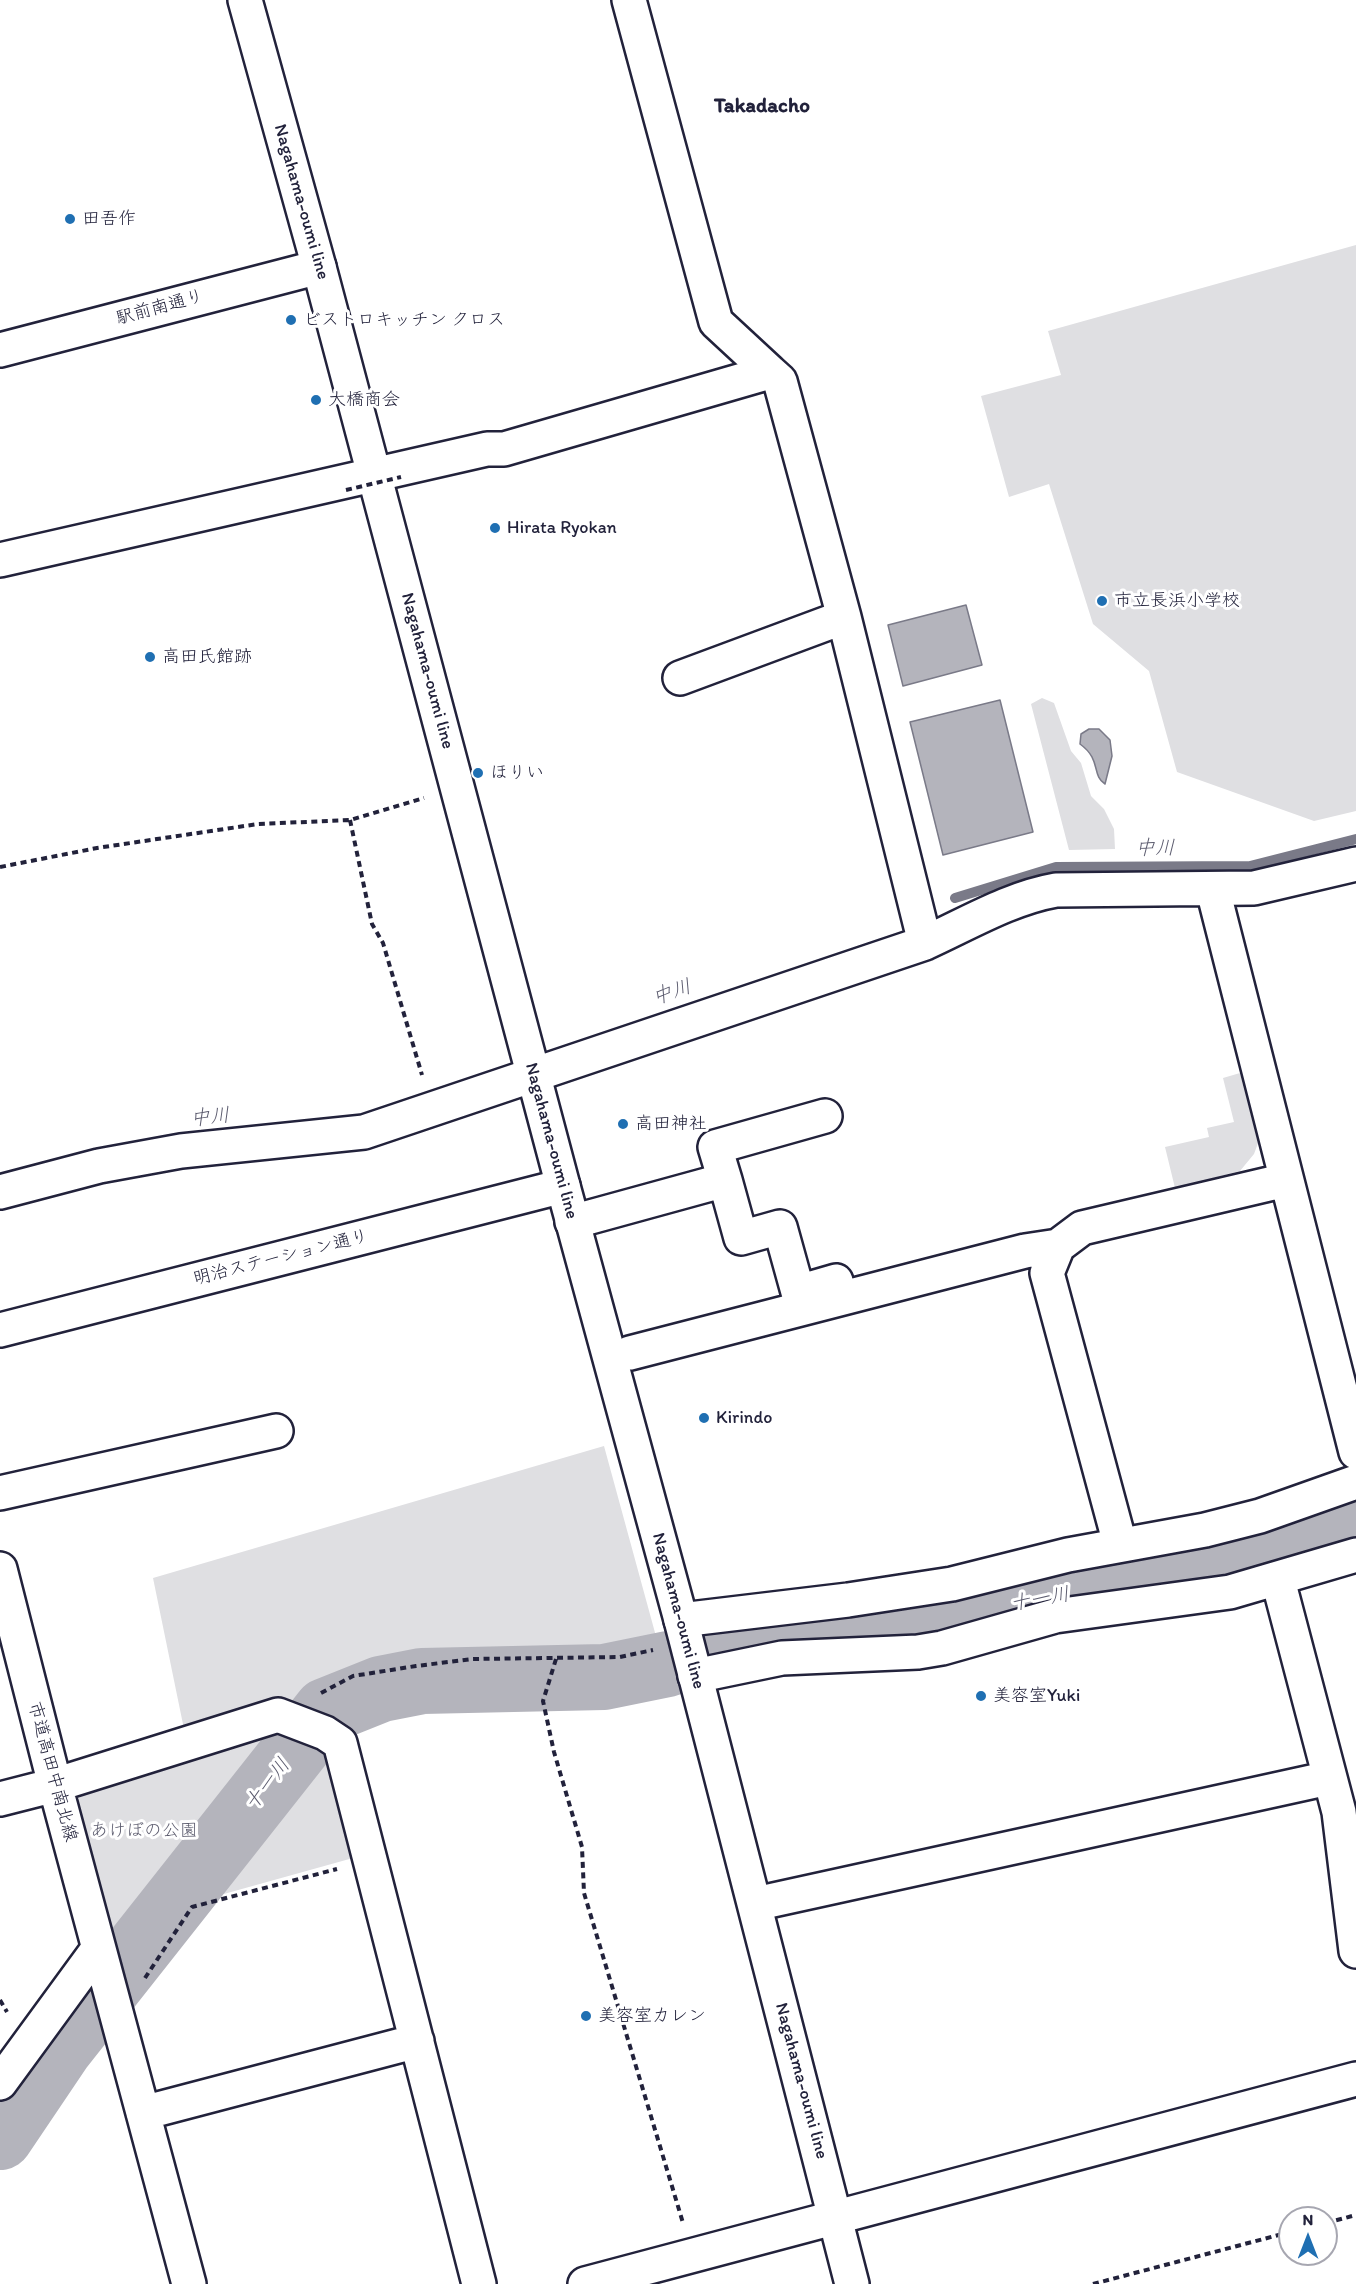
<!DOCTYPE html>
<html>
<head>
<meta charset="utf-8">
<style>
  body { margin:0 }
  #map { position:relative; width:1356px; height:2284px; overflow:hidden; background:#fff; font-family:Itim,sans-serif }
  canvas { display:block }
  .north { position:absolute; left:1278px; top:2206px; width:60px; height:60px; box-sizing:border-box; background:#fff; border:2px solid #a7a7b1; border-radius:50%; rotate:0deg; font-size:16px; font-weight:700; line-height:24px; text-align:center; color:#22223b }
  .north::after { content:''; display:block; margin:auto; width:21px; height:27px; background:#1f6fb2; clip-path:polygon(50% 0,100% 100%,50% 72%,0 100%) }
</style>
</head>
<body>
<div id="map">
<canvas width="1356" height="2284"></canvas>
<div class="north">N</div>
</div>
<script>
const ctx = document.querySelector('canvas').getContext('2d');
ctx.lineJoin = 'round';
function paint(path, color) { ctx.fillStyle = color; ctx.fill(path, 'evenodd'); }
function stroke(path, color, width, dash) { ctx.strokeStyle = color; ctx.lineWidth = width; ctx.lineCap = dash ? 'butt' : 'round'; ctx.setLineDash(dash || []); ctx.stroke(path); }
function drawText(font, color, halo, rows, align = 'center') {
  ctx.font = font + ' Itim,"Klee One",sans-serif'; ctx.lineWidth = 6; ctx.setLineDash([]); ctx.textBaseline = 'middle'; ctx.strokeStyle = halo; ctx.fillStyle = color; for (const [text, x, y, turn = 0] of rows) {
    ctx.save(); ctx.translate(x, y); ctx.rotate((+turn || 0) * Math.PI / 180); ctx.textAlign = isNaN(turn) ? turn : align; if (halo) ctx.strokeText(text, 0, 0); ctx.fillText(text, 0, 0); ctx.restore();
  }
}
paint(new Path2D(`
  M1356,245v566l-42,10 -137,-49 -28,-101 -56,-47 -44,-140 -40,13 -28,-101 80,-21 -13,-44z
  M1042,698l12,5 17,48 10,12 10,33 13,13 10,20 1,20 -46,1 -38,-146z
  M1240,1073l18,70 -4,11 -14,17 -65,17 -10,-41 44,-10 -2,-9 27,-6 -11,-44z
  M604,1446l53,194 -38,11 -156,2 -115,19 -63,34 -100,28 -32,-156z
  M283,1734l6,3 -172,220 -39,-157 9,-14z
  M311,1744l17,9 25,105 -165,46z`), '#dfdfe2');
const water = new Path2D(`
  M966,605l16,60 -79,21 -15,-61z
  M1000,700l33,132 -90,23 -33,-133z
  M1089,729h10l11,11 2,16 -7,28c-14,-9 -3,-24 -25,-40l1,-10z`);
paint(water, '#b4b4bc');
stroke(water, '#7a7a88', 1.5);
stroke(new Path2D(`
  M955,898l101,-31 194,-1 106,-27`), '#7a7a88', 10);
stroke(new Path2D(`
  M718,1655l62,-13 147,-16 77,-20 226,-39 126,-43
  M0,2137l60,-89 266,-337 55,-22 41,-8 182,-4 64,-13`), '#b4b4bc', 66);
const minor = new Path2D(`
  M0,350l319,-83
  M770,372l10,9 64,236 81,326
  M0,560l487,-111h17l266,-77 -54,-50 -87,-322
  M680,678l164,-61
  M1213,890l143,562
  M725,1180l16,58 39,-11 18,65 38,-11
  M0,1192l99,-26 82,-15 183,-19 561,-189c42,-19 85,-45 131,-53l198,-2 102,-24
  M572,1222l153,-42 -10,-33 110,-31
  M0,1330l563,-144
  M630,1353l395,-102 33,-5
  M0,1493l276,-62
  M1120,1544l-73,-271 11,-27 24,-18 204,-48
  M0,1569l55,216 134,499
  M1278,1580l61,232 17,139
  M681,1620l167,-20 104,-16 116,-29 137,-25 55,-14 96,-34
  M695,1676l87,-18 136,-6 24,-4 113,-32 175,-24 126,-37
  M0,1799l55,-14 223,-70 47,18 15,10 139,541
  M755,1904l574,-126
  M0,2083l98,-134
  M143,2113l274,-72
  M585,2284l771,-205`);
const major = new Path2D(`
  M245,0l74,267 244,919 118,434 171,664`);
stroke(minor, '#22223b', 38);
stroke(major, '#22223b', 38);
stroke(new Path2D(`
  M350,820l22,104 11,19 39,132
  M0,867l97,-19 161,-24 92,-4 74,-22
  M556,1659l-13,42 11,51 28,95 2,46 99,330
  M321,1693l32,-17 63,-10 57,-7 147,-2 33,-7
  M145,1978l47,-71 145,-38
  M0,2000l7,12
  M1326,2223l30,-8
  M1093,2284l197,-52`), '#22223b', 4, [6, 4.5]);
stroke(minor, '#fff', 33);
stroke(major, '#fff', 33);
stroke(new Path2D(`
  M346,490l55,-13`), '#22223b', 4, [6, 4.5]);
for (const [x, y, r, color] of [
  [70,219,6,"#1f6fb2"],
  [291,320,6,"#1f6fb2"],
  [316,400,6,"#1f6fb2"],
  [495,528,6,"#1f6fb2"],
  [1102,601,6,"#1f6fb2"],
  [150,657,6,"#1f6fb2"],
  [478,773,6,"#1f6fb2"],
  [623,1124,6,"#1f6fb2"],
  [704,1418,6,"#1f6fb2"],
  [981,1696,6,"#1f6fb2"],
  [586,2016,6,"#1f6fb2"]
]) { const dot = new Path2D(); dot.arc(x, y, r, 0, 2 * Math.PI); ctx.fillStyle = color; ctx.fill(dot); stroke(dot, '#fff', 2); }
drawText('18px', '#22223b', '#fff', [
  ["Nagahama-oumi line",301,202,74],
  ["駅前南通り",160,308,-15],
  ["Nagahama-oumi line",427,671,75],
  ["Nagahama-oumi line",551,1141,75],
  ["明治ステーション通り",281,1258,-14],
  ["Nagahama-oumi line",678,1611,75],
  ["市道高田中南北線",52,1772,75],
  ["Nagahama-oumi line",801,2081,75]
]);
drawText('18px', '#22223b', '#fff', [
  ["田吾作",82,219],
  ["ビストロキッチン クロス",303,320],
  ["大橋商会",328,400],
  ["Hirata Ryokan",507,528],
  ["市立長浜小学校",1114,601],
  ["高田氏館跡",162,657],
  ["ほりい",490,773],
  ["高田神社",635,1124],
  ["Kirindo",716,1418],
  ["美容室Yuki",993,1696],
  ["美容室カレン",598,2016]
], 'left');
drawText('18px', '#5b5b6d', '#fff', [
  ["あけぼの公園",144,1831]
]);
drawText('italic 20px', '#5c5c6f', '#fff', [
  ["中川",1155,849],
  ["中川",672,993,-19],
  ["中川",210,1118,-6],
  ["十一川",1040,1600,-10],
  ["十一川",268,1785,-52]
]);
drawText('bold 21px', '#22223b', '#fff', [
  ["Takadacho",762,107]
]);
</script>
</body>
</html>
